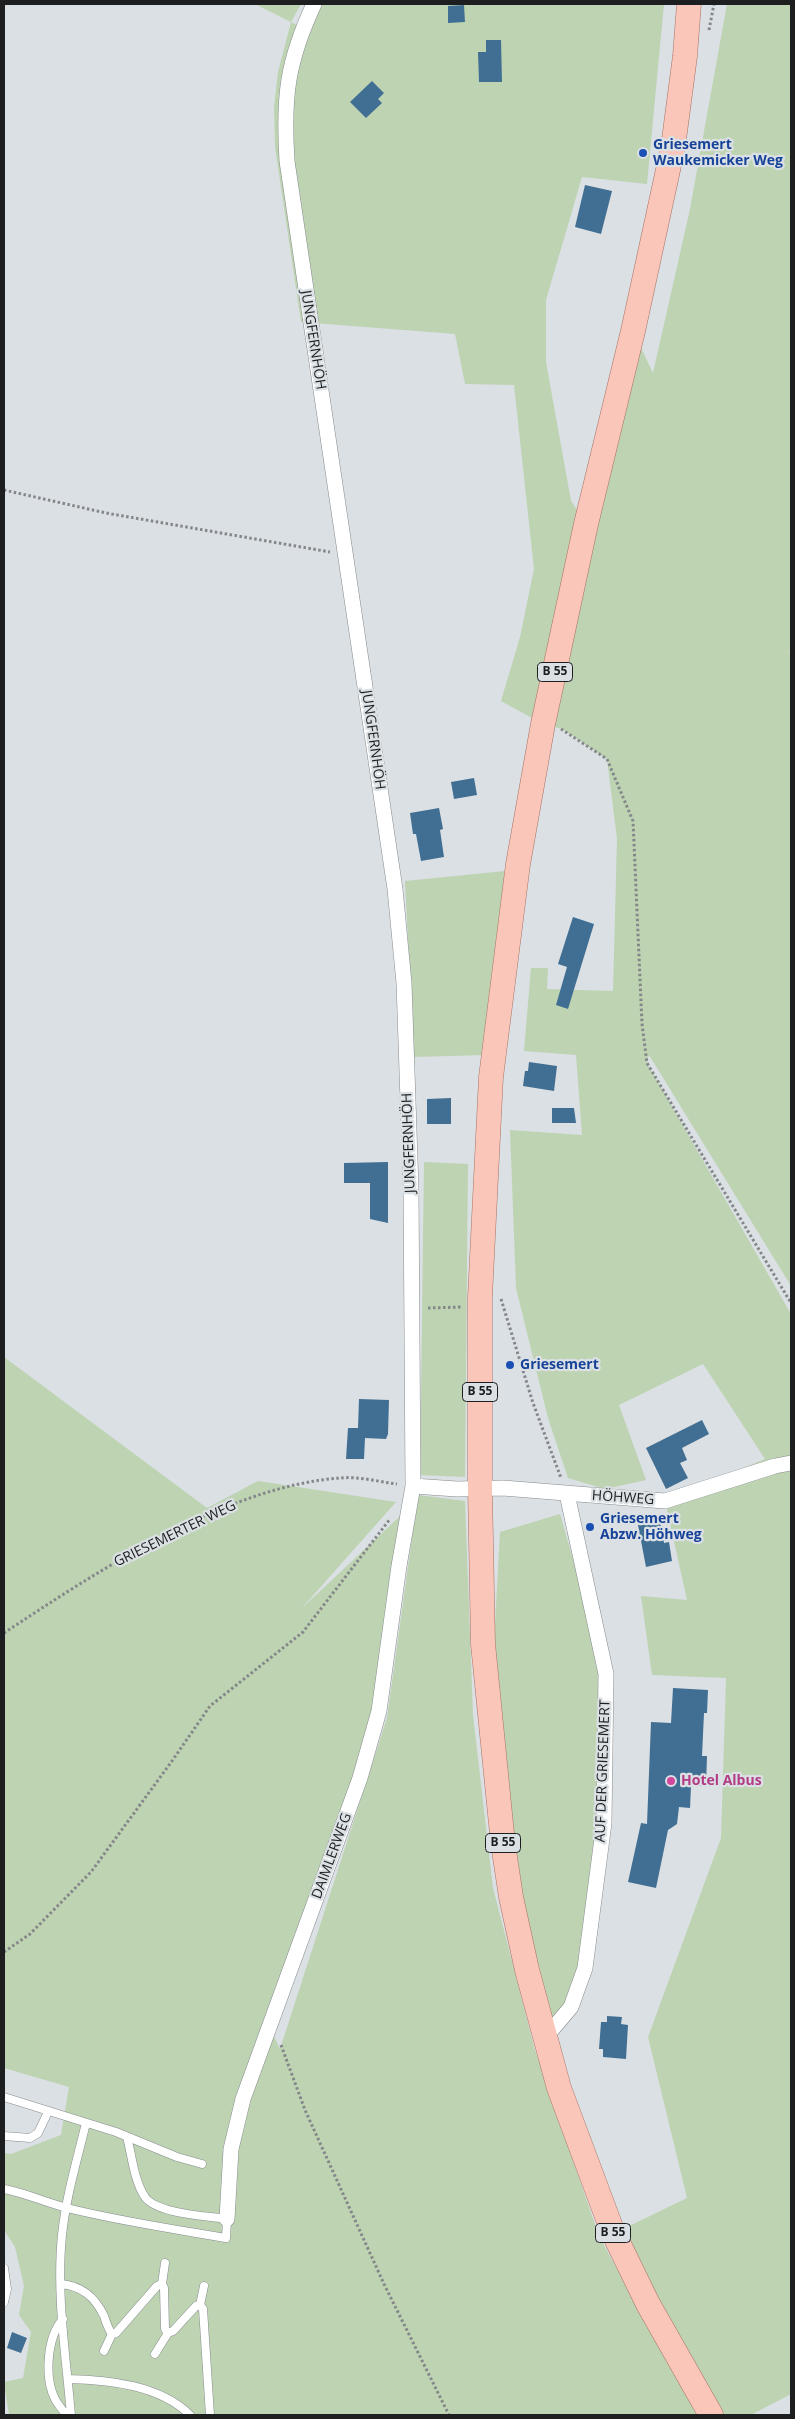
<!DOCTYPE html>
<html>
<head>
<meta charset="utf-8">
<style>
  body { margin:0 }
  #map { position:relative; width:795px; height:2419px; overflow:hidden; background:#dbe0e4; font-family:"Open Sans",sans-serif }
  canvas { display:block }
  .frame { position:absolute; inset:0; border:5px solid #1d1e20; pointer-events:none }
</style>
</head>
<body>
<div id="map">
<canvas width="795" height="2419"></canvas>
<div class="frame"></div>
</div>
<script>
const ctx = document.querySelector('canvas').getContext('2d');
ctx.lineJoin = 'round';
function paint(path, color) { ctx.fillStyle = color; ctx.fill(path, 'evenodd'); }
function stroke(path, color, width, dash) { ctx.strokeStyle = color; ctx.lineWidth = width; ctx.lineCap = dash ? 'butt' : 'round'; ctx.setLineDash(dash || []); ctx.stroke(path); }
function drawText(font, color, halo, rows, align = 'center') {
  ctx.font = font + ' "Open Sans",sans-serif'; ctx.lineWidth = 4.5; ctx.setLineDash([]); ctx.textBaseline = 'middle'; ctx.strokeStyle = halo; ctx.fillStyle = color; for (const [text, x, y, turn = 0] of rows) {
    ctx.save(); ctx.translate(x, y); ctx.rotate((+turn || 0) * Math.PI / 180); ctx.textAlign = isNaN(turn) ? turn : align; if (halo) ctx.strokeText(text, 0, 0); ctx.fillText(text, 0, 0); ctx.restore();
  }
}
paint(new Path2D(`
  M255,4h46l-10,18 18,9 14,-27h341l-17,180 -65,-7 -36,123v62l25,139 15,22 47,-192 20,42 37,-164 37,-205h64v646l-2,2 2,3v631l-142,-231 -2,8 144,251v1080l-40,21h-29l-101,-185 66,-32 -39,-161 73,-199 5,-160 -74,-3 -11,-79 46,4 -22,-99 100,-42 -62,-95 -84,41 27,75 -41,9 -37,-11 -20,-60 -32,-130 -6,-158 72,5 -6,-80 -52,-4 7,-83h17l-1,21 66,2 4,-152 -10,-80 -45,-30 -19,-5 -42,-23 19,-64 14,-68 -20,-184 -49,-1 -10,-50 -154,-12 -26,-175 -1,-40 4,-35 13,-50z
  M505,871l-20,184 -71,2 -9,-176z
  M424,1162l44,2 -3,313 -45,-2z
  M4,1357l203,151 51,-27 138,21 -94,106 111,-104 -35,206 -106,322 8,17 107,-331 31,-223 47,6 8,214 20,173 42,162 64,186 98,179h-688l-5,-33 19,-4 8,-46 -12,-17 5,-29 -9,-39 -11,-17v-77l7,1 50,-19 8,-48 -65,-19z
  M560,1514l46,160 -2,149 -19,145 -41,71 -54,-322 10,-185z`), '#bdd3b1');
paint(new Path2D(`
  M464,5l1,17 -17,1v-17z
  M486,40h15l1,42h-23l-1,-30h8z
  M372,81l12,12 -6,6 4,4 -16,15 -16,-16z
  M585,185l27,6 -11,43 -26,-7z
  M474,778l3,17 -23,4 -3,-17z
  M439,808l4,21 -3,1 4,27 -23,4 -5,-27h-3l-3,-21z
  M573,917l21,7 -26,85 -12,-4 11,-38 -9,-3z
  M529,1062l28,4 -3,25 -31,-5 2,-15h3z
  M451,1098v26h-24v-25z
  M552,1108h22l2,15h-24z
  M388,1162v61l-18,-4v-36h-26v-20z
  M359,1399l30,1 -1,34 -2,5 -21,-1 -1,21h-18l2,-31h10z
  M702,1420l7,14 -27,14 5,12 -7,3 8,15 -22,11 -20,-41z
  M660,1521l4,22 5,-1 3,19 -26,6 -8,-42z
  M673,1688l35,2 -1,23h-3l-2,43h5l-1,30h-15l-1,22 -11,-1 -2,17 -9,6 -12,58 -28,-6 13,-59 6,1 4,-102 20,1z
  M607,2016l15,1 -1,7 7,1 -2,34 -23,-2v-8h-4l2,-27h6z
  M12,2332l15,6 -6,15 -14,-5z`), '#416e93');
const lane = new Path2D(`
  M4,2097l112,35 61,25 25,7
  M4,2136l26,2 8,-5 10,-21
  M4,2189c21,4 41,13 63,19 52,13 106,21 159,30l1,-19c-19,-3 -70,-5 -82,-22 -11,-16 -13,-41 -18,-60
  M4,2268l3,21 -3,13
  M61,2284c21,2 34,13 43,32 2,6 4,13 8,18l4,-1 41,-47 5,-2 2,4 1,41 3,4 5,-2 23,-25 4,-1 3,4 7,106
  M162,2284l3,-21
  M200,2305l4,-19
  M63,2319c-16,18 -19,58 -8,80 3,6 8,11 11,16
  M104,2351l8,-17
  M155,2354l13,-21
  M68,2379c41,1 92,6 122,36
  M71,2415c-5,-59 -15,-120 -9,-180 4,-38 15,-75 24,-112`);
const street = new Path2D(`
  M413,1486l44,3 46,-1 162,13 110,-35 16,-3
  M544,2039l27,-32 14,-39 19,-145 2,-149 -39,-180
  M227,2219l4,-70 12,-50 117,-321 19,-67 20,-145 14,-80 -2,-297 -7,-206 -9,-94 -108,-728c-4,-64 0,-99 27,-157`);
const primary = new Path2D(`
  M689,4l-4,52 -12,91 -40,184 -47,193 -43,200 -25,140 -27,213 -11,220v191l3,156 20,200 8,53 16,73 32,118 53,142 36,74 63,111`);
stroke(lane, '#878c8f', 9);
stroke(street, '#878c8f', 16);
stroke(primary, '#a97266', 25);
stroke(new Path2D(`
  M709,30l5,-26
  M4,490l102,23 224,39
  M561,729l46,30 26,62 9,203 5,39 144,240
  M501,1299l32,104 28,75
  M428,1308l34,-1
  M4,1633c92,-61 225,-148 337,-155 18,-2 38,4 56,6
  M4,1952l26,-18 61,-62 81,-111 38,-55 93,-74 87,-113
  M281,2045l24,65 79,174 65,131`), '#84878a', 3, [2.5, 2.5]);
stroke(lane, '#fff', 8);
stroke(street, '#fff', 15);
stroke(primary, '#f9c6b9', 24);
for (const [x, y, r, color] of [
  [643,153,5,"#1a4fb4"],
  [510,1365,5,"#1a4fb4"],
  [590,1527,5,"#1a4fb4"],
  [671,1781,5,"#d1479c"]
]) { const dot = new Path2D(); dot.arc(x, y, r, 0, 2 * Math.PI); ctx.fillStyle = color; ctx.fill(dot); stroke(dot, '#dbe0e4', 2); }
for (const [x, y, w] of [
  [555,672,35],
  [480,1392,35],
  [503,1843,35],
  [613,2233,35]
]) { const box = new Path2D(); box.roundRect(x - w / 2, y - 9.5, w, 19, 4); ctx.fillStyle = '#dbe0e4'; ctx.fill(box); stroke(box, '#1d1e20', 1); }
drawText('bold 12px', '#1d1e20', null, [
  ["B 55",555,672],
  ["B 55",480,1392],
  ["B 55",503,1843],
  ["B 55",613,2233]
]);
drawText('bold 14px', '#164399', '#dbe0e4', [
  ["Griesemert",653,145],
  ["Waukemicker Weg",653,161],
  ["Griesemert",520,1365],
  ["Griesemert",600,1519],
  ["Abzw. Höhweg",600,1535]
], 'left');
drawText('14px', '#1d1e20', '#dbe0e4', [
  ["JUNGFERNHÖH",313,340,81],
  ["JUNGFERNHÖH",373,740,82],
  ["JUNGFERNHÖH",409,1143,-92],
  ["HÖHWEG",623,1498,4],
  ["GRIESEMERTER WEG",175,1534,-26],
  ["AUF DER GRIESEMERT",603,1771,-88],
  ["DAIMLERWEG",332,1856,-70]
]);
drawText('bold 14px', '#b23c85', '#dbe0e4', [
  ["Hotel Albus",681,1781]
], 'left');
</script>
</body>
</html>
